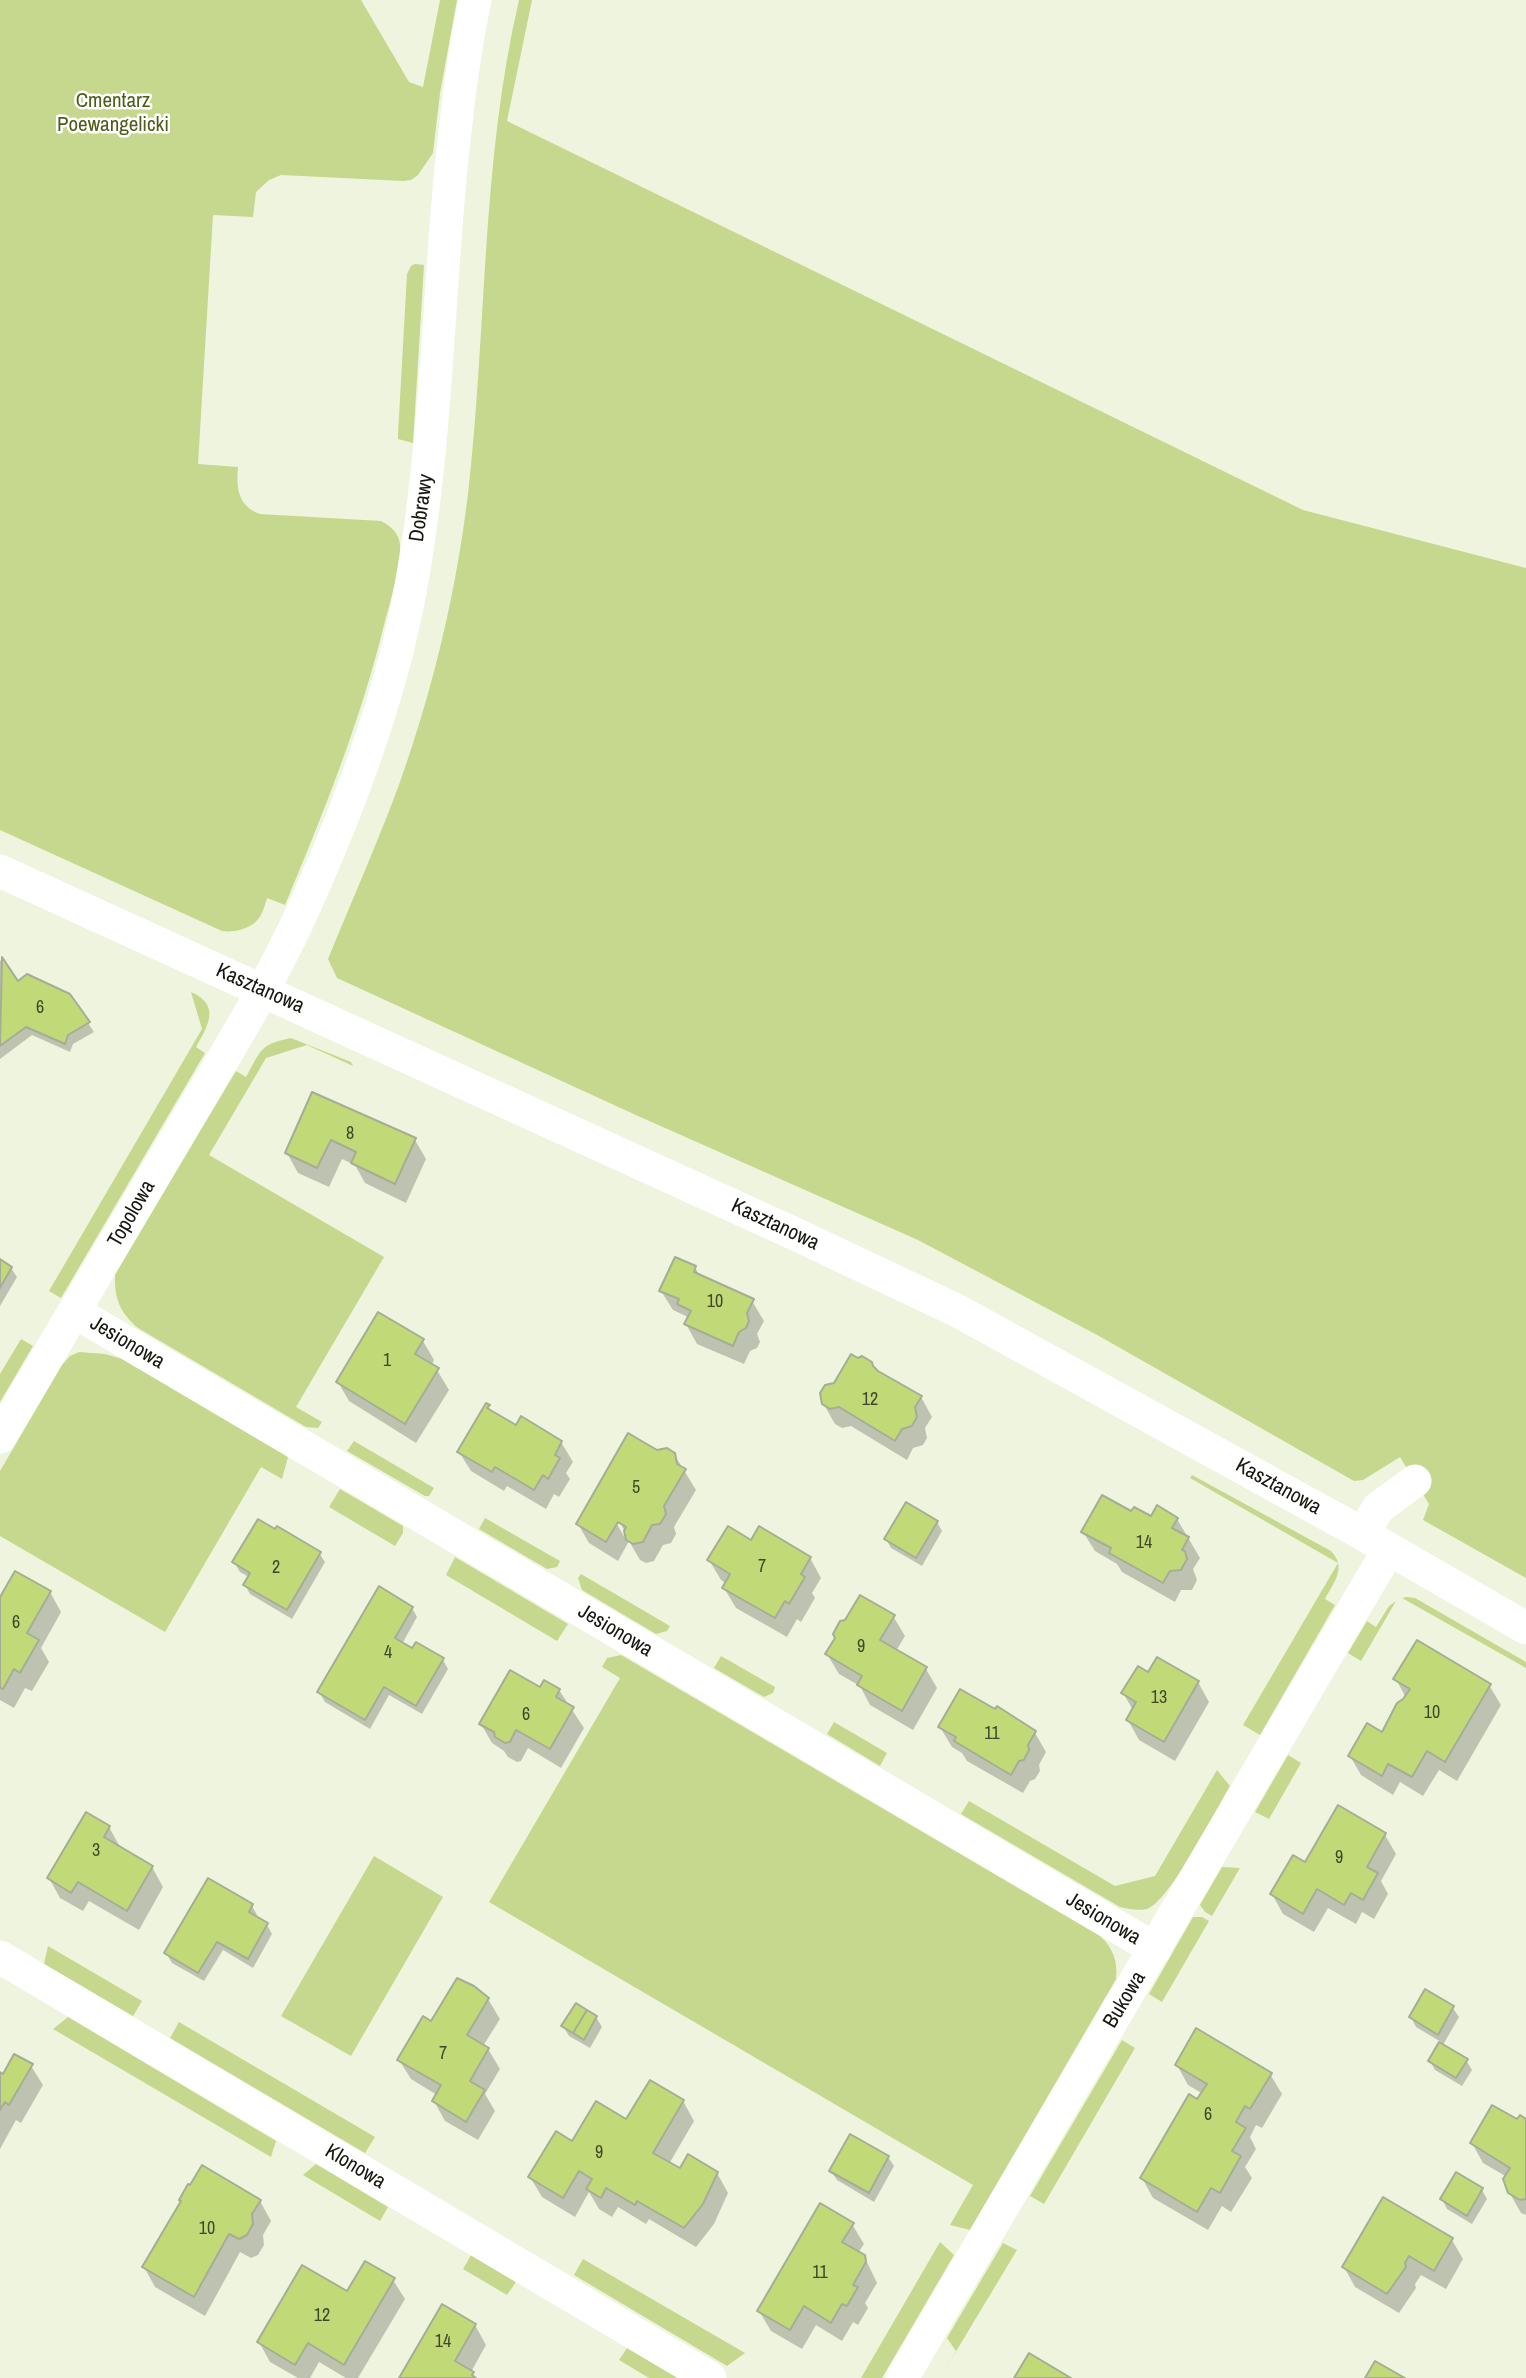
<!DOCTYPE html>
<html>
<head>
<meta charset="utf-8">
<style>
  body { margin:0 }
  canvas { display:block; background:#eef4dd }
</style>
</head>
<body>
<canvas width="1526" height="2378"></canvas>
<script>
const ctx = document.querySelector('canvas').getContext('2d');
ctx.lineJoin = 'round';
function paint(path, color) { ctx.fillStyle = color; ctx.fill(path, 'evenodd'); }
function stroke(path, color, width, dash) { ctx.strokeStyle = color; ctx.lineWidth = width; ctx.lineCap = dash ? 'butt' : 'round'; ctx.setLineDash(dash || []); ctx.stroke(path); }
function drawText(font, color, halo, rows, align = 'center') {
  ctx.font = font + ' "Archivo Narrow",sans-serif'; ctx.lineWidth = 5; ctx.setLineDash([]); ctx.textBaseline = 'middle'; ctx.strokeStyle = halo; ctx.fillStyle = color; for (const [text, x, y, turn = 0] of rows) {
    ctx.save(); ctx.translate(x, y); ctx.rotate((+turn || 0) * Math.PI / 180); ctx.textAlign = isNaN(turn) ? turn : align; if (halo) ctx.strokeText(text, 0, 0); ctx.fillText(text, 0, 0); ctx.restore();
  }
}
paint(new Path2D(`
  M0,0h361l48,82 14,5 17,-87h17l-17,93 -7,60 -15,22 -7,5 -8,1 -122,-6 -12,5 -13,12 -3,25 -40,-2 -15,249 40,3c-2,21 0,39 22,47l121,7c10,5 18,12 19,24 1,23 -11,61 -17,84 -24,96 -60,185 -98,276l-18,-7c-2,6 -4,16 -9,21 -7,10 -25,14 -36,12l-222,-101z
  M519,0h13l-25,121 796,389 223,58v1010l-103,-58 6,-16 -29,-47 -37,23 -9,1 -255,-145 -181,-96 -280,-124 -301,-138 -9,-19c24,-59 50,-117 72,-177 33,-93 56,-189 68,-288 19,-165 13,-331 51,-494z
  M415,264l9,1 -11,178 -15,-4v-5l9,-160 4,-8z
  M191,992c30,13 17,34 5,55l9,6 -144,245 -12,-7 153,-262z
  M291,1038l60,24 2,4 -46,-21 -41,13 -57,97 175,102 -88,150 26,15 -4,6 -12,-1 -168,-99c-18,-15 -24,-30 -23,-54l121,-203 10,6c16,-28 13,-32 45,-39z
  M21,1339l12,7 -33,56v-28z
  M79,1352l26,2 17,5 166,98 -6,22 -21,-12 -96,165 -165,-96v-65l62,-106 8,-9z
  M354,1441l80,47 -5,8h-4l-78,-45z
  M1192,1475l139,76c16,17 3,31 -6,48l10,6 -75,130 -17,-10 95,-162 -148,-85z
  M340,1489l63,37v7l-8,13 -66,-39z
  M485,1518l75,43 -3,6 -10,2 -68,-40z
  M455,1557l113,67 -11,17 -111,-66z
  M581,1574l89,52 -3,5 -11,3 -74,-44 -4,-12z
  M1407,1597l8,1 111,64v6l-124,-70z
  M1396,1601l-35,60 -13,-8 19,-32 9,6 13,-21z
  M621,1655l479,281c13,12 18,25 16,43l-146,251 -20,-5 23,-40 -484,-283 131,-224 -18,-11 5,-9z
  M721,1656l54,31 -2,6 -9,4 -50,-29z
  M834,1722l53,31 -7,13 -53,-32z
  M1288,1755l13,8 -32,56 -14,-7z
  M1217,1770l13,16c-15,25 -60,115 -83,123 -9,2 -18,0 -27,-2l-159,-93 8,-13 146,85 40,-10z
  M374,1856l69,41 -92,159 -70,-40z
  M1222,1867l18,1 -28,48 -7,-4 -5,-7z
  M1193,1917h9l7,4 -47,81 -13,-8z
  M48,1946l94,55 -9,15 -89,-52z
  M68,2017l208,124 -5,16 -218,-128z
  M179,2022l196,115 -10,16 -195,-115z
  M1122,2040l13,8 -91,156 -14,-8z
  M316,2164l72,43 -8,14 -77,-46z
  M940,2242l14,13 -72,123h-21z
  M1003,2243l14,7 -77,128 16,-27 -9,-13z
  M471,2255l45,27 -9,13 -44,-26z
  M583,2259l162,94 -18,13 -153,-91z
  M627,2348l51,30h-29l-30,-18z`), '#c5d88e');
paint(new Path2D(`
  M0,960l17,23 71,40 6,9 -21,12 -3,8 -38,-17 -32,24z
  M313,1094l102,46 11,19 -20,44 -41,-20 -10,-18 -13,-6 -13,28 -31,-14 -11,-20z
  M0,1261l11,7 6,9 -17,29z
  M695,1268l6,9 51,24 12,20 -7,13 3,8 -3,6 -7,3 -6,13 -47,-20 -11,-20 2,-4 -2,-4 -13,-6 -12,-19z
  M423,1341l11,19 -3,6 6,4 12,20 -33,53 -67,-42 -11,-19z
  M876,1372l45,25 11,20 -7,11 2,10 -4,7 -10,3 -6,12 -56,-34 -9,2 -7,-4 -12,-21z
  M486,1405l6,8 24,14 45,15 12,20 -7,11 4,6 -11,18 -5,-3 -8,15 -39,-23 -3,5 -33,-20 -12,-19z
  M657,1452l17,2 22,36 -22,37 2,7 -5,9 -8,2 -9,16 -8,2 -6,-3 -11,-19 -11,20 -29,-18 -11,-19zM615,1514l12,21v7l-15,-27z
  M1132,1514l19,4 26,1 23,39 -7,11 4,11 -5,10h-11l-6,12 -53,-30 -5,-8 -22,-13 -12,-19z
  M937,1522l5,9 -20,35 -31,-18 -5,-9z
  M751,1542l59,16 11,20 -9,15 3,5 -14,24 -4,-3 -10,18 -51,-29 -12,-20 3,-4 -6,-4 -12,-20z
  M319,1553l6,9 -33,57 -42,-25 -5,-9 4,-8 -9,-5 -6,-10z
  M50,1592l11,20 -20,36 8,14 -17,29 -7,-3 -11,20 -14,-8v-100z
  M412,1608l5,9 -15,27 11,6 30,10 5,9 -26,45 -33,-19 -19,34 -45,-27 -6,-10z
  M893,1616l12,20 -9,15 30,18 11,19 -24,42 -43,-25 -10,-19 -21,-12 -12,-20 10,-16z
  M1149,1674l49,8 11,20 -34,59 -36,-21 -11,-20 5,-10 -10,-17z
  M1396,1679l93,6 12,20 -44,76 -18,-11 -16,26 -23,-14 -7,13 -32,-20 -11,-19 32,-22 24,-36z
  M541,1690h18l25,38 -23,40 -33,-20 -7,13 -4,1 -9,-5 -4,-6 -12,-8 -11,-19z
  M940,1727l95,6 11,19 -7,13 1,6 -5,8 -5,2 -7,12 -56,-32 -5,-8 -10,-6z
  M109,1827l11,20 32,20 11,20 -24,43 -50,-29 -6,10 -23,-13 -11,-20z
  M1385,1835l11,19 -15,27 7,13 -14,25 -12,-7 -6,12 -28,-16 -14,24 -31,-18 -11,-20 34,-30z
  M252,1906l5,9 -1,3 11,7 5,9 -19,34 -30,-18 -19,31 -32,-18 -6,-10z
  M1426,1991l27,17 6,9 -16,28 23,15 6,10 -10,16 -27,-16 -5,-9 11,-19 -25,-15 -5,-10z
  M488,1999l12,20 -17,27 5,3 12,20 -15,25 10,17 -17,29 -33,-19 -11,-20 3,-6 -26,-16 -12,-19 33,-36z
  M596,2017l6,10 -12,21 -21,-12 -6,-10z
  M1177,2065l93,9 12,20 -20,34 -6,-3 -6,12 6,12 -11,18 7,11 -21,34 -9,-6 -14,24 -55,-32 -11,-20 61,-84 -15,-9z
  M31,2066l12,19 -22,38 -5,-3 -16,29v-75l4,2z
  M683,2101l11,20 -25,43 11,6 37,3 11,20 -14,31 -18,23 -47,-28 -3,5 -28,-17 -6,10 -13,-8 -10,-17 -14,25 -33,-20 -12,-20 43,-34z
  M1526,2121v94l-5,-2 -12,-21 -2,-15 -24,-14 -11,-20 46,-21z
  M888,2157l6,9 -20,36 -37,-22 -6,-9z
  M1482,2190l5,9 -15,25 -25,-15 -5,-10z
  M260,2201l11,20 -8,14 1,10 -6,10 -7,3 -11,-6 -35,64 -50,-29 -11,-20z
  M852,2224l12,20 -6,9 6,3 13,27 -12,20 3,5 -10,17 -5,-3 -11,19 -26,-16 -14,24 -31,-18 -12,-20z
  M1452,2240l11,19 -17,30 -25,-14 -6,9 1,4 -17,25 -44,-26 -11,-20z
  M393,2280l12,19 -47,79h-12l-27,-16 -9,16h-12l-28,-16 -11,-20z
  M475,2325l11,20 -15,27 4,6h-74z`), '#0003');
const building = new Path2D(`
  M2,957l16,24 9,-7 43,20 20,28 -22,13 -3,9 -39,-17 -26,19z
  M312,1092l104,46 -21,46 -44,-21 5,-11 -25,-12 -14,28 -32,-15z
  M675,1257l21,9 -2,6 60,27 -7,14 2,8 -3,7 -7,4 -6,14 -49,-22 7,-13 -14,-7 2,-5 -20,-8z
  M0,1259l12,8 -12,21z
  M378,1312l46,27 -9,15 24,14 -34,56 -69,-42z
  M851,1354l7,4 4,-2 10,6 1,4 5,5 44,25 -7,11 2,10 -5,9 -10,3 -7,12 -56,-34 -9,2 -8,-5 -2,-11 5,-8 9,-2z
  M486,1403l4,2 -3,3 29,17 5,-9 41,25 -7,14 5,3 -12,21 -5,-4 -9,15 -39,-23 -3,5 -35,-20z
  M628,1433l29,17 10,-2 8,5 2,11 9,5 -22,37 2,8 -6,10 -8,1 -9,17 -10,2 -7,-4 -2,-9 2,-4 -8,-5 -12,20 -30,-18z
  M1102,1495l29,16 3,-4 17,9 6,-11 21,13 -6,10 17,9 -7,13 3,1 2,8 -6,11 -11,1 -7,12 -54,-30 2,-5 -30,-16z
  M906,1502l32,19 -22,37 -32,-19z
  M258,1519l17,10 2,-3 44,26 -34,58 -44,-25 7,-12 -18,-11z
  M728,1526l23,14 8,-14 52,31 -10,17 4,3 -16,27 -4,-3 -10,17 -53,-30 8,-14 -23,-14z
  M15,1571l36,20 -24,42 12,7 -19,33 -6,-4 -11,20 -3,-1v-91z
  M379,1586l34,21 -18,31 17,10 4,-6 28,16 -28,48 -32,-19 -19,33 -48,-28z
  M860,1595l35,20 -15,25 47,27 -25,44 -45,-26 5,-9 -37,-22 10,-16 -2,-4 7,-13 5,-1z
  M1417,1640l74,44 -46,78 -18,-11 -15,26 -24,-13 -6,12 -34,-20 19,-33 15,9 15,-29 6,-4 7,-10 -17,-10z
  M1157,1657l42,24 -35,61 -38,-22 10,-18 -15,-9 17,-27 10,6z
  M510,1670l30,17 4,-7 16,9 -4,8 18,10 -24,42 -34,-19 -6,12 -5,1 -10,-6 -1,-5 -15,-8z
  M960,1689l35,20 2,-3 39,25 -8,14 1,5 -5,10 -5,1 -8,14 -57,-34 2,-4 -18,-10z
  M1338,1805l48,28 -19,34 11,6 -15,27 -12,-7 -7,12 -27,-16 -14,25 -33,-20 23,-39 12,7z
  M86,1812l24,14 -6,11 49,29 -26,45 -49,-29 -7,11 -24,-15z
  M208,1878l45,26 -4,8 19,11 -20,36 -31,-17 -19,31 -34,-20z
  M457,1978l17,8 15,12 -22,37 22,13 -19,33 15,9 -19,32 -34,-21 9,-16 -44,-25 26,-44 8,5z
  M1425,1989l29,17 -16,29 -29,-18z
  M576,2003l11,7 -14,23 -12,-7z
  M587,2010l10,6 -13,24 -11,-7z
  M1196,2028l76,45 -22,36 -5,-3 -9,16 10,6 -14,23 9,5 -21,37 -9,-5 -14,24 -57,-34 49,-84 8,5 10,-15 -32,-19z
  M1439,2042l29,17 -12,19 -28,-17z
  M14,2054l19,10 -24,41 -4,-3 -5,8v-38l3,2z
  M650,2080l34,20 -31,53 27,15 8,-14 30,18 -15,32 -19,24 -47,-27 -2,4 -29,-17 -5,10 -15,-9 6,-10 -13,-8 -16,27 -35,-21 28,-46 16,10 24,-40 30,18z
  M1492,2105l25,14 3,-4 6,4v80l-6,1 -12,-7 -5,-14 7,-11 -40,-25z
  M850,2134l39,22 -20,37 -40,-22z
  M202,2165l59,35 -9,14 1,10 -6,11 -8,4 -10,-5 -35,63 -52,-30 39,-66 -2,-1 9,-16 2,1z
  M1456,2172l27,16 -16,28 -27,-17z
  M1383,2197l70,41 -19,33 -25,-15 -4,7 1,4 -19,27 -45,-27z
  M820,2203l34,20 -12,19 23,13 1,7 -13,23 5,2 -11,19 -5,-2 -11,19 -27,-17 -14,24 -33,-19z
  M365,2261l30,17 -51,87 -36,-22 -13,22 -38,-23 45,-77 45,26z
  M442,2304l34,20 -21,37 19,11 -2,3 4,3h-77z
  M1029,2353l42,25h-57z
  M1375,2361l30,17h-40z`);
paint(building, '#c1d977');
stroke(building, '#a6ad97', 2);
stroke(new Path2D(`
  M0,871l795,363 163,77 405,223 163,94
  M75,1312l1080,637
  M0,1437c60,-100 119,-200 177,-300 41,-70 87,-143 121,-216 46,-100 87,-206 109,-314 29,-144 30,-293 44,-439 6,-56 12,-112 24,-168
  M1363,1534l15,-26 37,-27
  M0,1957l710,421
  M902,2378l487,-829`), '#fff', 33);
drawText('18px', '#41482a', null, [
  ["6",40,1008],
  ["8",350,1134],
  ["10",715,1302],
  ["1",387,1361],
  ["12",870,1400],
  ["5",636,1488],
  ["14",1144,1543],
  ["7",762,1567],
  ["2",276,1568],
  ["6",16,1623],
  ["9",861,1647],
  ["4",388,1653],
  ["13",1159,1698],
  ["10",1432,1713],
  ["6",526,1715],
  ["11",992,1734],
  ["3",96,1851],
  ["9",1339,1858],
  ["7",443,2054],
  ["6",1208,2115],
  ["9",599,2153],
  ["10",207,2229],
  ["11",820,2273],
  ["12",322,2316],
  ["14",443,2342]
]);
drawText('21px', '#4f5d18', '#fff', [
  ["Cmentarz",113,101],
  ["Poewangelicki",113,125]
]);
drawText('21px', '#161810', '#fff', [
  ["Dobrawy",422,508,-82],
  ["Kasztanowa",260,989,24],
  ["Topolowa",132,1214,-60],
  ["Kasztanowa",775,1225,25],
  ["Jesionowa",127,1343,31],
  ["Kasztanowa",1278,1487,29],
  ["Jesionowa",615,1631,31],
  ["Jesionowa",1103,1919,31],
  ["Bukowa",1125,2000,-59],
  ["Klonowa",355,2167,31]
]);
</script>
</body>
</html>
